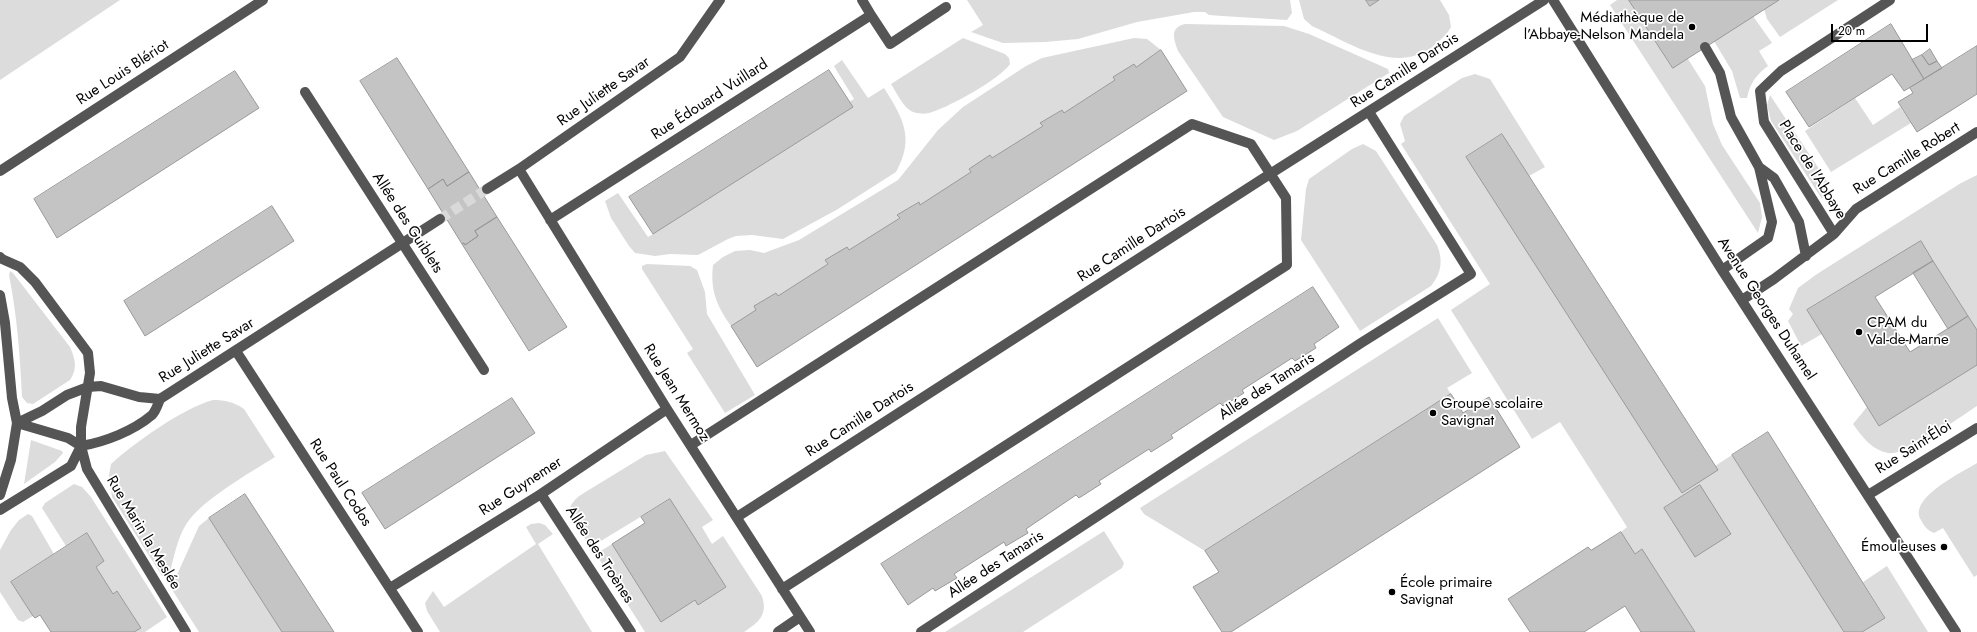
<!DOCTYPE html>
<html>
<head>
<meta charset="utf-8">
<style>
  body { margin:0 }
  #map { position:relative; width:1977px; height:632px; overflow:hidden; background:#fff; font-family:Jost,sans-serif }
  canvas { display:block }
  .scale { position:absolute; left:1831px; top:24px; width:97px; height:18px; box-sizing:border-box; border:2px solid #000; border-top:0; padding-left:5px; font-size:12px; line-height:14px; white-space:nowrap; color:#000; -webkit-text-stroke:3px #fff; paint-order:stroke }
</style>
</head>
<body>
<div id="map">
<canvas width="1977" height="632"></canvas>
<div class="scale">20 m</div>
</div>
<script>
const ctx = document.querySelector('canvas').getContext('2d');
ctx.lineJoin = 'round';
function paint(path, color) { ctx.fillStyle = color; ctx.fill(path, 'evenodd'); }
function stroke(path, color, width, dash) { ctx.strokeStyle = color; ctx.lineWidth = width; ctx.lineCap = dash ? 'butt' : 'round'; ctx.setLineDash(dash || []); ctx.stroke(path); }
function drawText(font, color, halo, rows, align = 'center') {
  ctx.font = font + ' Jost,sans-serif'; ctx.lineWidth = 3.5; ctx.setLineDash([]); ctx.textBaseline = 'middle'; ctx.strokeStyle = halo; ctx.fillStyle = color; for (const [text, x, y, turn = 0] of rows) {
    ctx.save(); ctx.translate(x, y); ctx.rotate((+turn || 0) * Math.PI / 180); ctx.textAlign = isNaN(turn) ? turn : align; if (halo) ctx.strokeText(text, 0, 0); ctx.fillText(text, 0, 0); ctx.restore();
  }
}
paint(new Path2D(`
  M0,0h120l-120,80z
  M967,0h323l2,13 -5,7 -65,-4 -13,-1 -4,-3h-11l-57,10 -59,17 -33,3 -42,1 -32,-11 12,-7z
  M1299,0h67l4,6 9,-6h61l9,15 2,12c-5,9 -11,13 -19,20 -37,28 -84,-5 -120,-21l-8,-7z
  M1617,0h12l59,59 17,27 8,38 9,21 38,58 2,14 -4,16 -148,-228z
  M1779,0h59l-58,37 -13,-18 -3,-10z
  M1753,16l19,27 -13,8 9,15c-12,9 -18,17 -21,32h-7l-8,-27 -18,-30z
  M1185,24l99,2 25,8 79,35 1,4 -92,58 -23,9 -51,-23 -45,-66c-4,-12 -9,-23 7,-27z
  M963,38l42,16 4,4 1,6c-10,15 -59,42 -78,48 -4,2 -11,2 -15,1 -12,-1 -20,-20 -26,-29z
  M1134,38l13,1 14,11 -25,17 -2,-3 -21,13 2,3 -51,33 -3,-3 -20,13 2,3 -51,32 -2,-2 -21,13 2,3 -51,33 -2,-3 -20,13 2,3 -51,32 -2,-3 -21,13 2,4 -50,32 -2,-3 -22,13 2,4 -25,16c-14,-20 -21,-35 -18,-61l10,-8 12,-6 15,-1 14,3 35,-13 99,-60 40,-50 25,-23 63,-41 16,-8z
  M842,60l26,38 16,-10c19,30 31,50 12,84l-58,37 -55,30 -31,-4 -16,1 -8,3 -30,16 -28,-1 -15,2 -20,-3 -6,-7 -18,-28 -6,-17 13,-8 30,44 5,-3 200,-127 -4,-5 5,-3 -20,-33z
  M1475,74l15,5 55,88 -16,9 -27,-42 -36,23 216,336 35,-23 -2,-4 17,-11 112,177h-149l-53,-83 -7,5 -14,-22 6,-5 -67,-105 -28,17 -81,-129 39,-26 -89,-140 4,-3 -5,-17 4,-8 58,-38z
  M1770,95l59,89 -7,15 -51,-78 -4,-16z
  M1855,98l18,27 27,-18 11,16 -80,49 -26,-41z
  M1363,144l13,7 61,94c6,14 5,28 -6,41l-71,45 -59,-91 5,-51 3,-10 43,-30z
  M1977,175v155l-56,-88 -114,68 15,24 -21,12 -13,-25 5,-7 -4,-5 9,-21 19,-14 144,-91z
  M647,264l43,2 7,4 8,22 2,22 48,81 -30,18 -38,-60 6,-4 -51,-80v-3z
  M10,271l3,2 57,74c5,12 8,21 0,33l-37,24 -6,-1 -5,-6c-2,-42 -5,-82 -13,-122z
  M1438,318l34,55 -25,15 4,6 -246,157 -61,-37 -4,-6z
  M1977,365v41c-17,11 -71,51 -89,47 -16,-3 -26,-16 -35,-29l14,-17 12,19z
  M213,400c12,0 21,2 31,9l31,48c-24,15 -73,43 -88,66 -10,15 -13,35 -18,52l-7,1 -50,-79 -3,-22 2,-11c23,-21 72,-56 102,-64z
  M31,440l31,11 1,2 -8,9 -31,22z
  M665,451l48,69 -11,7 10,17 11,-8 39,60c6,19 -3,26 -18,36h-99l-49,-78 16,-10 49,78 34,-22 3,5 28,-18 -56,-88 -79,48c-5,-8 -23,-30 -21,-38 1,-6 6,-10 9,-13l67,-41z
  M1977,463v112l-3,2 -31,-49 -9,5c-6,-2 -10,-7 -13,-13 -13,-22 40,-47 56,-57z
  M74,484l8,3 9,10 76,120 -22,15h-11l7,-4 -24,-37 -4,3 -17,-27 8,-6 -17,-28 -21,13 -24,-38 3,-5z
  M28,514l4,2 22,38 -43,28 22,34 -10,6 -5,-2 -18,-28v-42l11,-20 8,-10z
  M209,518l73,114h-83l-28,-44 28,-62z
  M539,523l6,2 8,9 -15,10 54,88h-152l-13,-21 -2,-8 8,-12 11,16 92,-63 -10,-17 5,-3z
  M1104,531l20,32 -2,5 -99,64h-78z
  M1887,566l41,66h-66l23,-15 -22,-35z`), '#dcdcdc');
const building = new Path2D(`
  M1366,0h13l-9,6z
  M1629,0h150l-106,68z
  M1891,24l33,55 -20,12 -12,-17 -83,53 -23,-35z
  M1977,46v48l-60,38 -19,-30 15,-9 -3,-5z
  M1930,49l7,12 -8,4 -7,-10z
  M1161,50l26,41 -430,276 -26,-41 25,-16 -2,-4 22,-13 2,3 50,-32 -3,-4 22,-13 2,3 51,-32 -3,-3 22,-13 1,3 51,-33 -2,-3 21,-14 2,3 51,-32 -3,-3 22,-13 2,3 51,-33 -2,-3 21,-13 2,3z
  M1922,55l7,10 8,-4 5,7 -18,11 -12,-19z
  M397,58l72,114 -22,14 -4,-7 -15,10 -68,-108z
  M829,70l24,37 -200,127 -24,-37z
  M235,71l24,37 -202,130 -23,-39z
  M1502,134l216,336 -36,23 -216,-336z
  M469,172l28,45 -22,14 3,5 -13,9 -1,-2 -2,1 -34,-55 15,-10 4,7z
  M272,206l22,35 -149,95 -21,-35z
  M497,217l70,110 -38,24 -67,-107 2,-1 1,2 13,-9 -3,-5z
  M1921,241l12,20 -58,36 35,55 58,-36 9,14v35l-98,61 -72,-116z
  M1933,261l35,55 -20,13 -35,-56z
  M1313,287l26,40 -25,17 2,4 -21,13 -3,-3 -50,32 2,3 -21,13 -3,-3 -49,32 2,3 -22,14 -2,-3 -50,32 2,3 -22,14 -3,-3 -50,34 2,4 -22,13 -2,-4 -50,32 3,4 -22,13 -2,-3 -25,17 -27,-41z
  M1451,394l12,19 26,-16 31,50 -289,185h-9l-29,-45 26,-15 -14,-21z
  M512,398l23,35 -150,96 -23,-36z
  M1768,432l117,186 -23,14h-18l-112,-177z
  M1700,485l31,49 -36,23 -31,-49z
  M245,494l89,138h-52l-73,-114z
  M670,499l56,88 -28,18 -3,-5 -34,22 -49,-78 33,-21 -4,-6z
  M1621,532l14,22 7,-5 53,83h-54l-16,-26 -41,26h-54l-22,-33 80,-52 3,3z
  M87,533l17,28 -8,6 17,27 4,-3 24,37 -7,4h-83l-11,-17 -5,3 -2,-2 -22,-34z`);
paint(building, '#c4c4c4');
stroke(building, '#999', 1);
stroke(new Path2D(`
  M440,219l47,-30`), '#d9d9d9', 10, [10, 5]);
stroke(new Path2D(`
  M1553,0l169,270 234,362
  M871,15l19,29 56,-37
  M1705,47l15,26 11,44 28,50 13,55 -4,16 -46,32
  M305,92l179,278
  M1759,167l15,11 25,44 7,34
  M519,169l148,240 143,223
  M0,171l263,-171
  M487,189l32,-20 161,-112 40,-57
  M550,220l321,-205 -9,-15
  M1834,234l-70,-112 -4,-31 21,-20 109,-71
  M0,257l2,2 18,8 15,15 53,71 2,20 -9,54v19l6,23 99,163
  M0,295l5,28 7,75 5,25 -6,37 -11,35
  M1742,300l32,-21 60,-45 22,-25 121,-77
  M236,351l182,281
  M17,423l25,-12 25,-16 21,-8 13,-1 38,11 21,2
  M17,423l51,15 13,8
  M691,445l501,-321 59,20 35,54 1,67 -505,324
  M81,446c24,-4 52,-15 71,-31 4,-4 6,-11 8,-16l280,-180
  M541,494l90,138
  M1868,495l109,-67
  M0,510l71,-44 10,-20
  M737,517l533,-343 274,-174
  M390,588l151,-94 126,-85
  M778,632l22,-15
  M921,632l440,-289 110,-69 -102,-162`), '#555', 10);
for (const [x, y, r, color] of [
  [1692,27,4,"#000"],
  [1859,332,4,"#000"],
  [1433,413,4,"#000"],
  [1944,547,4,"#000"],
  [1392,592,4,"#000"]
]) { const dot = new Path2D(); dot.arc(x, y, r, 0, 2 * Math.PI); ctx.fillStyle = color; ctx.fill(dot); stroke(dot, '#fff', 1.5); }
drawText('15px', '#000', '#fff', [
  ["Médiathèque de",1684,18,"right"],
  ["l’Abbaye-Nelson Mandela",1684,35,"right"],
  ["CPAM du",1867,323],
  ["Val-de-Marne",1867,340],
  ["Groupe scolaire",1441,404],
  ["Savignat",1441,421],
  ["Émouleuses",1936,547,"right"],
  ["École primaire",1400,583],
  ["Savignat",1400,600]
], 'left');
drawText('15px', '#000', '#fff', [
  ["Rue Camille Dartois",1405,71,-33],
  ["Rue Louis Blériot",123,73,-33],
  ["Rue Juliette Savar",604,92,-35],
  ["Rue Édouard Vuillard",710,100,-33],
  ["Rue Camille Robert",1907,159,-32],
  ["Place de l'Abbaye",1812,170,58],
  ["Allée des Guiblets",407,223,57],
  ["Rue Camille Dartois",1132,245,-33],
  ["Avenue Georges Duhamel",1766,309,57],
  ["Rue Juliette Savar",207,351,-32],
  ["Allée des Tamaris",1267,387,-33],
  ["Rue Jean Mermoz",676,393,58],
  ["Rue Camille Dartois",860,420,-33],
  ["Rue Saint-Éloi",1914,448,-32],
  ["Rue Paul Codos",340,483,57],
  ["Rue Guynemer",521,487,-33],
  ["Rue Marin la Meslée",143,533,59],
  ["Allée des Troènes",599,555,57],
  ["Allée des Tamaris",996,565,-33]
]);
</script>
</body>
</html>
